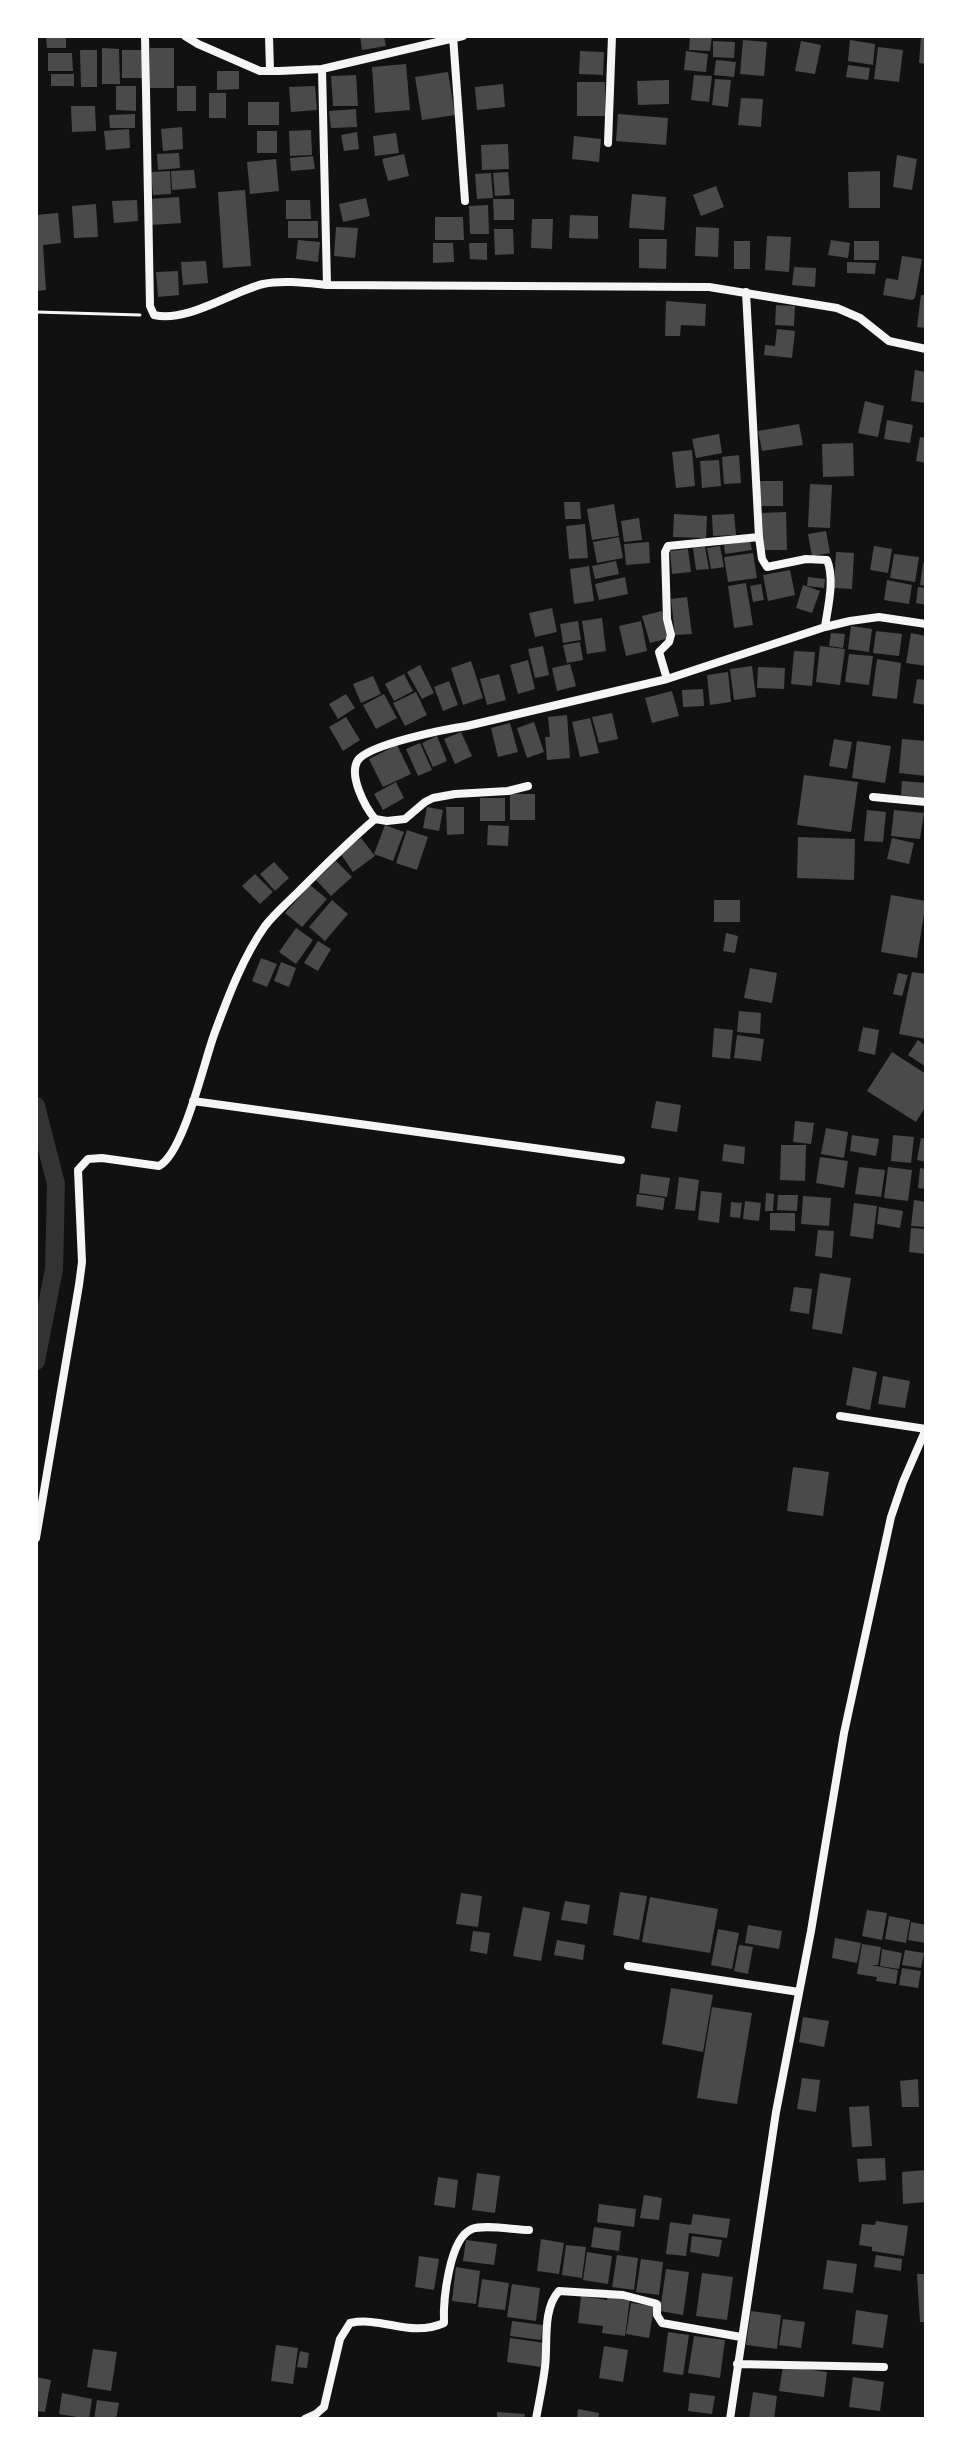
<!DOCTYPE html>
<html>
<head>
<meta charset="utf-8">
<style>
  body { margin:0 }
  #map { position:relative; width:962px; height:2455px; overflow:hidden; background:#111; font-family:Jost,sans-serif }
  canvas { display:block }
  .frame { position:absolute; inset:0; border:38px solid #fff; pointer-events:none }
</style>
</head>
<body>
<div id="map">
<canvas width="962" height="2455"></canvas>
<div class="frame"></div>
</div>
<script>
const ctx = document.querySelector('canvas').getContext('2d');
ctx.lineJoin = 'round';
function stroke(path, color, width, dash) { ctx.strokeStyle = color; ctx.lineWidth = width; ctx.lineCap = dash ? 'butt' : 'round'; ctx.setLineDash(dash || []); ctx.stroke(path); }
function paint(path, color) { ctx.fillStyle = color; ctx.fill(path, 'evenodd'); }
stroke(new Path2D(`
  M36,1106l20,78 -2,85 -18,92`), '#333', 18);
paint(new Path2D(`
  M360,36h24l2,10 -24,4z
  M690,36h22l-2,15 -21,-1z
  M921,36h5v28l-7,-1z
  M46,38h20v10h-19z
  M743,40l24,2 -3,34 -24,-2z
  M850,40l25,4 -2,21 -25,-4z
  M713,41l22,1 -1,16 -21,-1z
  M801,41l20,4 -6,29 -20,-3z
  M878,47l25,3 -4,32 -25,-3z
  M102,48l17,1 1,35h-18z
  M150,48h24v40h-24z
  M80,50h17v37h-16z
  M122,50h21v28h-21z
  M580,51l24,1 -1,23 -24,-1z
  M686,51l22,3 -2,18 -22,-2z
  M48,53h24l1,18h-25z
  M716,60l20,2 -2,15 -20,-2z
  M406,64l4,46 -35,3 -3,-46z
  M848,65l22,3 -2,12 -22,-3z
  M217,71h22v18l-22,1z
  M448,72l7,43 -33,5 -7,-43z
  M51,74h23v12h-23z
  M356,75l2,31h-25l-2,-30z
  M694,75l18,1 -3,26 -18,-2z
  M715,79l16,1 -3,27 -16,-2z
  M669,80v24l-31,1 -1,-24z
  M577,82h28v34h-28z
  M503,84l2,23 -28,3 -2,-23z
  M116,86h20v25l-20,-1z
  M177,86h19v25h-19z
  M315,86l2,24 -26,2 -2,-25z
  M209,93h17v25h-17z
  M741,98l22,1 -2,28 -23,-2z
  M248,102h31v23h-31z
  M71,106h24l1,25 -24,1z
  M356,109l1,18 -26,1 -2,-17z
  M135,114v14h-25l-1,-13z
  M618,114l50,4 -2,27 -50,-4z
  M182,127l1,22 -20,2 -2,-22z
  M129,129l1,19 -24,2 -2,-19z
  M311,130l1,25 -22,1 -1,-25z
  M257,131h20v22h-20z
  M357,132l2,17 -15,2 -3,-16z
  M396,133l3,20 -24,3 -2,-20z
  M574,136l27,3 -2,23 -27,-3z
  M508,144l1,25 -27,1 -1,-25z
  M179,153l1,15 -22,2 -1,-16z
  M404,154l5,22 -21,5 -6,-22z
  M897,155l20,4 -5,31 -19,-3z
  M313,156l2,13 -24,2 -1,-13z
  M276,159l3,32 -29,3 -3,-32z
  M194,170l2,18 -24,2 -1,-19z
  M170,171l1,23 -18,1 -2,-23z
  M880,171v37h-31l-1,-36z
  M508,172l2,23 -15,1 -2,-23z
  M491,173l2,25 -16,1 -2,-25z
  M716,186l8,21 -23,9 -8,-21z
  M245,190l6,76 -28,2 -5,-76z
  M632,194l34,3 -2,33 -35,-2z
  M179,197l2,26 -30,2 -2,-26z
  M366,198l4,18 -27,6 -4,-18z
  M493,199h21v21h-20z
  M137,200l1,21 -24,2 -2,-22z
  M286,200h24l1,19h-25z
  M96,204l2,33 -24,1 -2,-32z
  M488,205l1,29h-19l-1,-28z
  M58,213l3,30 -18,2 3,45 -10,1v-76z
  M570,215l28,1v23l-29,-1z
  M435,217h28l1,23h-29z
  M532,219h21l-1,30 -21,-1z
  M288,221h30v17h-30z
  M336,227l22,1 -3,30 -21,-2z
  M696,227l23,1 -1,29 -23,-1z
  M494,229h19l1,25 -19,1z
  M767,236l24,1 -2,35 -24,-2z
  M639,239h28l-1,30 -27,-1z
  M298,240l22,2 -2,20 -22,-3z
  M831,240l19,3 -2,15 -20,-3z
  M734,241h16v28h-16z
  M854,241h25v19h-25z
  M433,243h20l1,19 -21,1z
  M469,243h18v17l-17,-1z
  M902,256l20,3 -7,39 -3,2 -29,-5 3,-17 12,2z
  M206,261l2,22 -25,2 -2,-23z
  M847,262l29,1 -1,11 -28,-1z
  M794,267l22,1 -1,19 -23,-2z
  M178,271l1,24 -21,2 -2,-25z
  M921,295h5v33l-9,-1z
  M666,301l40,3 -1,22 -24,-1 -1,11h-15z
  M776,305l19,1 -1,20 -19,-1z
  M777,329l18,2 -3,27 -28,-3 1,-10 10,1z
  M915,370l11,2v31l-15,-2z
  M865,401l19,5 -6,31 -20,-4z
  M887,420l26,5 -3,18 -26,-4z
  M799,424l4,21 -41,6 -4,-20z
  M719,434l3,19 -26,5 -4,-19z
  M920,437l6,1v25l-10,-2z
  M853,443l1,33 -31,1 -1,-33z
  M692,450l3,36 -19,2 -4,-36z
  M739,455l2,28 -17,1 -2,-27z
  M719,460l2,26 -19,2 -2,-27z
  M759,481h24v25h-24z
  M810,484l22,1 -2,43 -22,-1z
  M564,502h16l1,17h-16z
  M614,504l5,32 -27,4 -5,-31z
  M786,512l1,38h-24l-1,-37z
  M674,514l33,2 -1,22 -33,-1z
  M734,514l2,21 -23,1 -1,-21z
  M639,518l3,22 -18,2 -3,-21z
  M585,524l3,34 -19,1 -3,-33z
  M826,531l4,22 -18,3 -4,-22z
  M619,537l4,21 -26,5 -4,-21z
  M750,541l2,9 -27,4 -1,-9z
  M649,542l1,21 -24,2 -2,-21z
  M720,546l4,21 -13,2 -4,-21z
  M874,546l18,3 -4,24 -18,-3z
  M705,547l4,22 -13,1 -3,-22z
  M688,549l3,23 -19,2 -2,-23z
  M836,552l18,1 -2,36 -18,-1z
  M753,553l4,25 -29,4 -4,-25z
  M894,554l25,3 -4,25 -25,-4z
  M616,561l3,13 -24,5 -3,-13z
  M923,563l3,1v22l-6,-1z
  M589,566l5,35 -20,3 -4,-35z
  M790,570l5,25 -27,6 -5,-26z
  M625,577l3,17 -29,6 -4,-16z
  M808,577l17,2 -1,9 -17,-2z
  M887,580l25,5 -3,19 -25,-4z
  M746,583l7,42 -19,3 -6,-42z
  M761,584l3,16 -11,2 -3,-16z
  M803,585l17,6 -8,22 -16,-5z
  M918,587l8,1v17l-10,-2z
  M687,597l5,37 -17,1 -4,-36z
  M552,608l5,24 -22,5 -6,-24z
  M662,611l7,27 -19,5 -8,-27z
  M602,618l4,33 -19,3 -5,-33z
  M578,621l3,19 -18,3 -3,-19z
  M641,621l6,30 -21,5 -7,-30z
  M851,626l21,3 -3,23 -21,-3z
  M876,631l26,3 -3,22 -26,-3z
  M831,633l14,1 -2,14 -14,-2z
  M911,633l15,3v30l-20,-3z
  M580,642l3,18 -16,3 -4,-18z
  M543,646l6,29 -14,3 -7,-29z
  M820,646l25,3 -5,36 -24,-3z
  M794,651l21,1 -3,34 -21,-2z
  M849,654l24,2 -4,29 -24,-3z
  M877,659l24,4 -4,36 -25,-3z
  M528,660l7,29 -17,5 -8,-29z
  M471,661l12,37 -20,7 -12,-37z
  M570,664l6,22 -19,5 -5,-23z
  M420,665l14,28 -12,6 -15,-27z
  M752,666l4,31 -22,3 -4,-31z
  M758,667l27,1 -1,21 -27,-1z
  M728,672l3,30 -21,3 -3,-30z
  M404,674l9,17 -19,10 -9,-17z
  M499,674l7,26 -19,5 -7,-26z
  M373,676l8,18 -20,9 -8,-19z
  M917,679l9,1v25l-13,-2z
  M449,681l9,24 -15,6 -9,-24z
  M703,689l1,17 -21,1 -1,-17z
  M672,691l7,25 -27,7 -7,-25z
  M416,692l11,23 -22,11 -12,-23z
  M346,694l9,14 -17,11 -9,-15z
  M384,694l13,24 -21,11 -13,-24z
  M612,713l6,26 -19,4 -7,-26z
  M567,715l3,43 -23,2 -2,-23h5l-2,-20z
  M346,717l14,23 -17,11 -14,-24z
  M590,718l9,35 -19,4 -8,-35z
  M534,722l10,30 -17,6 -10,-30z
  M510,723l8,29 -20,5 -7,-29z
  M461,732l11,24 -17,8 -11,-25z
  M437,736l10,25 -14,6 -11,-24z
  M834,739l18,3 -5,27 -18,-3z
  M902,739l24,2v35l-27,-3z
  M857,741l34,5 -6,37 -33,-5z
  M420,743l12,27 -14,6 -12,-27z
  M397,745l14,29 -28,13 -14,-28z
  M804,775l54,7 -7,50 -54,-7z
  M902,781l24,2 -1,15 -24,-3z
  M396,782l8,16 -21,12 -9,-16z
  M510,794h25v26h-25z
  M480,798h25v23h-25z
  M427,807l16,3 -4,21 -16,-3z
  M446,807h18v27l-17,1z
  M867,810l19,2 -3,30 -19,-1z
  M894,810l30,3 -4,26 -29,-3z
  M385,825l19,7 -11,29 -19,-7z
  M488,825l21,1 -1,20 -21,-1z
  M407,830l21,7 -11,33 -21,-7z
  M798,837l57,2 -1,41 -57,-2z
  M361,838l14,18 -22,16 -13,-19z
  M892,838l22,5 -5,21 -22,-5z
  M336,861l16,16 -21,19 -15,-16z
  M274,862l15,16 -14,13 -15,-17z
  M255,874l18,18 -13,12 -18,-18z
  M310,885l17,14 -25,28 -17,-14z
  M891,895l35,6 -9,57 -36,-6z
  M332,900l16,14 -23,27 -16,-14z
  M714,900h26v22h-26z
  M296,928l17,12 -17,24 -17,-12z
  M726,933l12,3 -3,17 -12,-2z
  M318,941l13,8 -13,22 -14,-8z
  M261,958l16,6 -10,23 -15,-6z
  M281,962l15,6 -7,19 -15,-6z
  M750,968l27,5 -5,30 -28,-5z
  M912,972l14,2v65l-27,-5z
  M898,973l10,2 -6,21 -9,-2z
  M739,1011l22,2 -1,21 -23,-2z
  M863,1027l16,3 -4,25 -17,-4z
  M714,1028l19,2 -3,29 -18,-2z
  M737,1035l27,4 -3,22 -27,-3z
  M918,1040l8,6v21l-18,-12z
  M892,1052l34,22v32l-10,16 -49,-31z
  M656,1101l25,4 -4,27 -26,-4z
  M795,1121l19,2 -3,21 -18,-2z
  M826,1128l22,4 -4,26 -23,-4z
  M852,1135l27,4 -3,17 -26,-5z
  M893,1135l21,2 -3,26 -20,-2z
  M921,1138l5,1v23l-9,-2z
  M724,1144l21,3 -1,17 -22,-3z
  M781,1145h25l-1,36 -25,-1z
  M820,1157l28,4 -4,27 -28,-5z
  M859,1167l26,3 -4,27 -26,-3z
  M888,1167l24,3 -4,31 -24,-3z
  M920,1168l6,1v20l-8,-1z
  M641,1174l29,4 -3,19 -28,-4z
  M679,1177l20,3 -4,31 -20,-2z
  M701,1191l21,2 -3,30 -21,-3z
  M766,1193l8,1 -1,17h-8z
  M637,1194l28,4 -2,12 -27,-4z
  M778,1195h20l-1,16 -20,-1z
  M803,1196l28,2 -2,28 -28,-2z
  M914,1200l12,2v25l-15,-1z
  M745,1201l16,2 -2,18 -16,-2z
  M731,1202l11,1 -2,15 -10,-1z
  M854,1203l23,3 -4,33 -23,-3z
  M879,1207l24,4 -3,17 -23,-4z
  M770,1213h25v18l-25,-1z
  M911,1228l15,1v25l-17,-2z
  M818,1230l16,1 -2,27 -17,-2z
  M820,1273l31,5 -9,56 -30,-5z
  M794,1287l18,2 -3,25 -19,-3z
  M853,1367l24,5 -7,38 -24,-5z
  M883,1376l27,5 -5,27 -27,-4z
  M793,1467l36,5 -6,44 -36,-5z
  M620,1892l27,4 -8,44 -26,-5z
  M461,1893l21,3 -4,31 -22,-3z
  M650,1897l68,12 -8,44 -68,-11z
  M565,1901l25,4 -3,19 -26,-4z
  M523,1907l27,5 -9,49 -28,-5z
  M867,1910l20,3 -5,27 -20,-4z
  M889,1916l21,4 -4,23 -21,-4z
  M911,1922l15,3v18l-18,-3z
  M748,1925l34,6 -3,18 -34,-6z
  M718,1929l21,4 -7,36 -21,-4z
  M473,1931l17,2 -3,21 -17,-3z
  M835,1938l26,5 -4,20 -25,-5z
  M557,1940l28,5 -2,15 -29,-5z
  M862,1944l19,3 -3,18h-7l27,5 -2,14 -20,-3 1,-4 -20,-3z
  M739,1945l14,2 -5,27 -14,-3z
  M882,1949l20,4 -3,16 -19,-3z
  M905,1950l19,3 -3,15 -19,-3z
  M902,1968l19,3 -3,17 -19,-3z
  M671,1988l42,7 -10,57 -41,-8z
  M712,2007l40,6 -15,91 -40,-6z
  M803,2017l26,4 -5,26 -25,-5z
  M802,2078l18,2 -4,32 -19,-3z
  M918,2079l1,28h-17l-2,-26z
  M869,2106l3,40 -20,1 -3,-40z
  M885,2158l1,22 -27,2 -2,-23z
  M926,2170v32l-23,2 -1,-32z
  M477,2173l23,3 -5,37 -23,-3z
  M438,2177l20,3 -3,28 -21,-3z
  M644,2195l18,3 -3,22 -19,-2z
  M599,2204l37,5 -2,18 -37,-5z
  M693,2214l37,5 -3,19 -38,-5 -3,23 -20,-2 4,-32 21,3z
  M876,2221l32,5 -4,30 -32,-5v-4l-13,-2 3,-21 13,1z
  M594,2227l27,4 -2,20 -28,-4z
  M692,2236l30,4 -3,17 -29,-5z
  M541,2239l23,4 -5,31 -22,-3z
  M466,2240l31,4 -3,21 -31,-4z
  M566,2245l20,2 -4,31 -20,-3z
  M587,2252l25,4 -4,28 -25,-4z
  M617,2255l21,3 -4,32 -22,-3z
  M876,2255l26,4 -1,12 -27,-4z
  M419,2256l20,3 -5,31 -19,-3z
  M641,2259l22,3 -4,33 -23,-3z
  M827,2260l30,4 -4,29 -30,-4z
  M456,2267l24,4 -4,33 -24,-3z
  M666,2269l23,3 -6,43 -23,-4z
  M702,2273l31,4 -6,43 -31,-4z
  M917,2274h9v48h-6z
  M482,2279l27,4 -4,27 -27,-3z
  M512,2284l28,4 -4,33 -29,-4z
  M607,2295l23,3 -5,38 -23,-3 1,-7 -25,-3 3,-27 26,4z
  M631,2303l23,3 -5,32 -23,-4z
  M856,2310l32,5 -5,33 -31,-4z
  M751,2311l30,4 -4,34 -31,-4z
  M783,2319l22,3 -4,26 -22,-3z
  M512,2321l31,4 -2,15 -31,-4z
  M668,2332l21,3 -6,40 -20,-3z
  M694,2336l31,4 -5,38 -32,-5z
  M510,2338l35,5 -4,24 -34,-5z
  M276,2345l22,3 -5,36 -22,-3z
  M604,2346l24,4 -5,32 -24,-4z
  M93,2349l24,3 -6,39 -24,-4z
  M300,2351l9,2 -2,15 -10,-1z
  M783,2366l44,6 -3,25 -45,-6z
  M36,2377l15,3 -6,32 -9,-1z
  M853,2377l31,5 -4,29 -31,-4z
  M753,2392l24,4 -3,23h-25z
  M62,2393l30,6 -3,20 -30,-5z
  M690,2393l25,3 -3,18 -24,-3z
  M97,2400l22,3 -3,16h-22z
  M578,2409l21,4 -1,6h-21z
  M497,2412l28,2 -1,5h-27z`), '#4a4a4a');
stroke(new Path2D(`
  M36,312l104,3`), '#f5f5f5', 3);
stroke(new Path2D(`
  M145,36l5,270 4,9c33,8 77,-23 109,-31 20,-4 43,-1 64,1l382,2 128,21 23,10 29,23 37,8
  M185,36l13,8 62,27h19l43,-2 141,-33
  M269,36l1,34
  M453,36l12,165
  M322,69l5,216
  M608,143l4,-107
  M746,292l13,245
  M667,679l-8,-27 10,-10 2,-7 -4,-16 -2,-67 3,-6 91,-9 3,22 5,8 39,-8 21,1c8,19 1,46 -2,67
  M873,797l53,5
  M375,819l12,2 18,-2 20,-17 8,-4 22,-4 53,-3 20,-5
  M193,1101l428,59
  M840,1416l86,13
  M36,1538l43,-253 3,-23 -4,-92 10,-11 14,-1 57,8c25,-13 45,-105 56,-134 13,-35 28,-75 50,-106 10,-13 22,-23 34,-35 25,-25 49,-49 76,-72 -10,-12 -27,-44 -17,-59 12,-16 88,-31 109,-34l200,-47 158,-52 25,-6 29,-4 47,7
  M628,1966l171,26
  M737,2364l147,3
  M305,2419l11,-5 8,-7 16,-68 10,-16c33,-7 60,15 94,0 -1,-22 5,-85 28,-94 12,-5 43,1 57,1
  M536,2419c3,-17 7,-35 9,-52 3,-23 -3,-58 14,-76l64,4 31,8 3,1v11l5,8 79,14
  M730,2419l46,-307 35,-181 33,-198 47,-216 12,-35 23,-53`), '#f5f5f5', 8);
</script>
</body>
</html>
